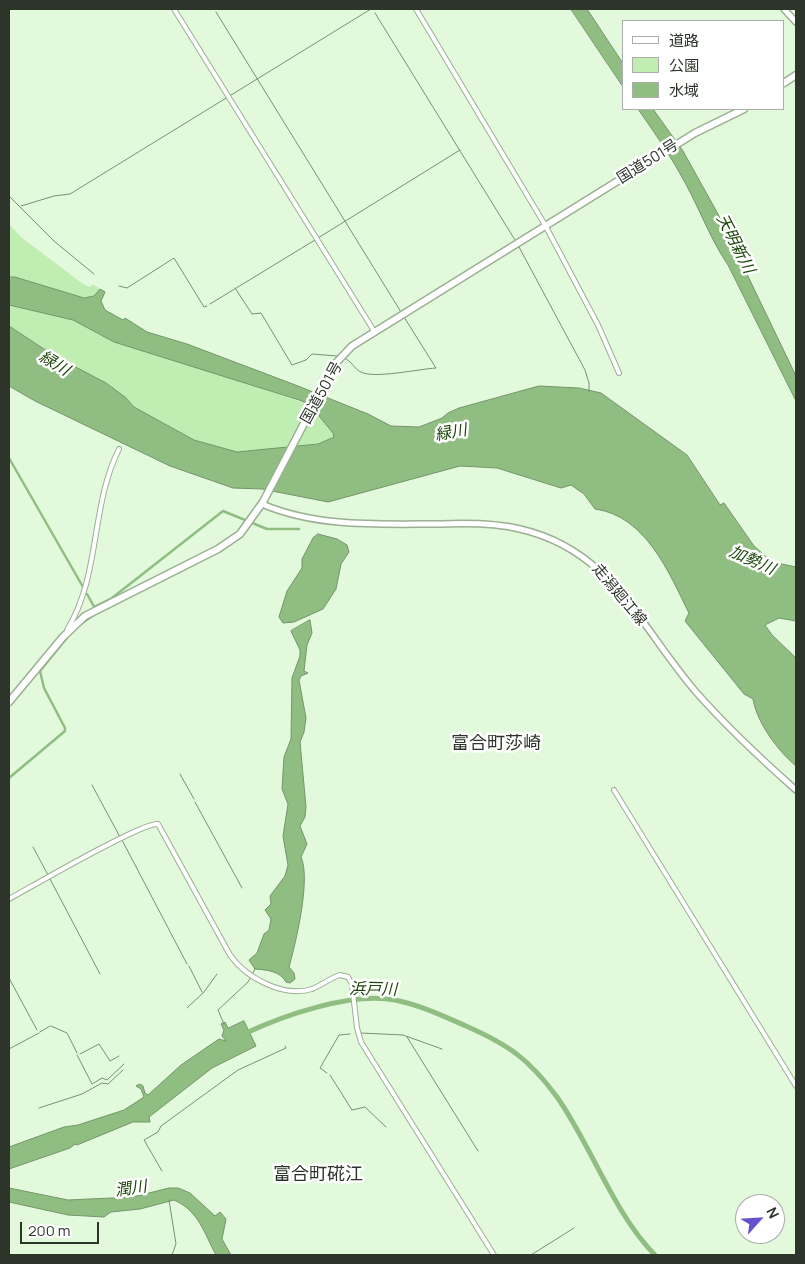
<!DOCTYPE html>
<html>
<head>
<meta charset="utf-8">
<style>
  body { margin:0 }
  #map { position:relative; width:805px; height:1264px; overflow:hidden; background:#e3f9dc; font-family:Manrope,"Noto Sans JP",sans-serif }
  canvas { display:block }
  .frame { position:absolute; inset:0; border:10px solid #2d352a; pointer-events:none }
  .legend { position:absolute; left:622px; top:20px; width:162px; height:90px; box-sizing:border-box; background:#fff; border:1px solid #abaeaa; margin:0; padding:6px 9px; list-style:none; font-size:15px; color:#2d352a }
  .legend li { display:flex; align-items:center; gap:10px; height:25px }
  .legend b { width:25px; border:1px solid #abaeaa }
  .north { position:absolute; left:735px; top:1194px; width:50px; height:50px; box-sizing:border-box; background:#fff; border:1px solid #abaeaa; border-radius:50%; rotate:64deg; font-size:14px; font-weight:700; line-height:20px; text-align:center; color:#2d352a }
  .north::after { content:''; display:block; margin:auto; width:18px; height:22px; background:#6453cc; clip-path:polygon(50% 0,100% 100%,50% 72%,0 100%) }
  .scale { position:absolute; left:20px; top:1222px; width:79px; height:22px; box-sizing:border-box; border:2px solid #2d352a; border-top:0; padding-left:6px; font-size:15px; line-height:18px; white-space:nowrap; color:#2d352a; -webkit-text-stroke:4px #fff; paint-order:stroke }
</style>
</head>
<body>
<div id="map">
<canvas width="805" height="1264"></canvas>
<div class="frame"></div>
<ul class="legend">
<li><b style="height:6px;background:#fff"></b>道路</li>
<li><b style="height:14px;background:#c0eeb2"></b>公園</li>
<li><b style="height:14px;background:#90be82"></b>水域</li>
</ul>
<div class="north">N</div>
<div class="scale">200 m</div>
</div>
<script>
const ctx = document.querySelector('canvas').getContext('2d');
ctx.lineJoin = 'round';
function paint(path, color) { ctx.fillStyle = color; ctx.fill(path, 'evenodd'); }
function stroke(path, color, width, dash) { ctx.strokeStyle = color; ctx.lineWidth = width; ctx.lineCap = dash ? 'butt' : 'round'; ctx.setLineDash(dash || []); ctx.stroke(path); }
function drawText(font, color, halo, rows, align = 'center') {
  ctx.font = font + ' Manrope,"Noto Sans JP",sans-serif'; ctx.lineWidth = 5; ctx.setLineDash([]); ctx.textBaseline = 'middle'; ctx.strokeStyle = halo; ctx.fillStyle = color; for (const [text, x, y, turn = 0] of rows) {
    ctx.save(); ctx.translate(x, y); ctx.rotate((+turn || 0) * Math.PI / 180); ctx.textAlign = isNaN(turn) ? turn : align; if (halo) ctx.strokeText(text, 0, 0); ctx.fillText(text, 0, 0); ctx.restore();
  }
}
paint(new Path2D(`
  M9,224l12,13 62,47 7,3 3,-3 7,5 -6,7 -10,2 -10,-2 -59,-19h-6z
  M9,305l64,15 41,22 65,19 140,47v8l14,17 1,4 -16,7 -81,8 -43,-12 -60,-33 -9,-10 -19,-14 -53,-28 -44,-29z`), '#c0eeb2');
const water = new Path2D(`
  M571,9h16l37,56v23z
  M638,109h15l30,42 35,63 78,162v25l-68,-136c-15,-22 -25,-47 -37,-71 -15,-30 -34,-58 -53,-85z
  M9,277h6l69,21 10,-2 6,-7 5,3 -4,9 4,9 18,10 2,-2 22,14 40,12 111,42 70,28 23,12 28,1 23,-9 6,-5 11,-5 80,-22 40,2 22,5 86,62 33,50 4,-2 30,43 18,16 24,5v54l-17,-3 -14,7 7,10 24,23v108c-18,-15 -39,-43 -43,-67l-9,-5 -59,-73 4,-8c-20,-40 -43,-97 -94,-104l-11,-15 -13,-9 -10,3 -64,-20 -37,-2 -132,36 -66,-13 -29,-1 -63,-22 -135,-65 -26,-15v-60l44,29 53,28 19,14 9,10 60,33 43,12 81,-8 16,-7 -1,-4 -14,-17v-8l-20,-8 -185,-58 -41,-22 -64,-15z
  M318,534l19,5 10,6 2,7 -8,12 -5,25 -13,20 -29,13 -11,1 -4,-6 8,-26 15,-23v-9l11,-21z
  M310,620l2,13 -5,12 -3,26 4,2 -7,3 -2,4 7,38 -2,14 -4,10 6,65 -1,10 -5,9 7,18 -6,13c10,22 -5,85 -12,110l5,6 1,6 -5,4 -4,-1c-6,-11 -19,-12 -31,-13l-6,-9 8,-7 7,-19 5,-4 2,-11 -6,-9 6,-6 -1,-8 15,-20 3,-11 -5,-29 5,-32 -6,-15 2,-32 7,-18 1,-61 8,-22v-6l-9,-19z
  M244,1021l12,25 -44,22 -63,49 1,5h-17l-56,23 -2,-1 -5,4 -61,21v-22l55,-20 14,-2 46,-15 20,-13 -3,-8 -5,-3 4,-2 3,2 2,7 3,2 33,-30 38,-26 7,2 -4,-5 2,-6 -3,-6 4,-2 3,6z
  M9,1188l59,12 65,-3 36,-9h9l12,5 25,23 5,-4 6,7 -4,20 9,16h-15c-12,-22 -17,-44 -42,-55l-34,9 -29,3 -7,5 -36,-2 -59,-13z`);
paint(water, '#90be82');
stroke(water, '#729568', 1);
stroke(new Path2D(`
  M216,12l185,300
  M375,13l140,227
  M9,196l45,45 40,33
  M21,206l33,-10 16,-2 301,-185
  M318,238l142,-88
  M519,247l66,123 4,13v9
  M119,286l8,2 47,-30 30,49 3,-1
  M235,288l17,26 9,-1 31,52 14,-5 6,-6 25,2
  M210,304l105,-64
  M344,358c8,3 10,11 17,14 13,7 58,-3 75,-4l-32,-51
  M180,774l14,25
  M92,785l28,52
  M195,802l47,86
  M122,840l65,124
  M33,847l15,28
  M50,879l50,95
  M189,966l13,26
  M9,978l28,52
  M187,1008l17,-16 13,-18
  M224,1024l-6,-14 30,-28 7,-13
  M51,1026l16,7 10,20
  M40,1032l10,-6
  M360,1033l43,2 39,14
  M407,1037l71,114
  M9,1049l30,-16
  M80,1054l19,-10 11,17 9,-5
  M77,1055l15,29 10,-6 5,2 17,-16
  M327,1073l-7,-5 19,-33 11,-1
  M330,1075l22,35 13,-3 21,20
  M39,1108l43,-14 20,-11 6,1 15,-14
  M162,1171l-18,-31 14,-8 3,-6 77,-56 48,-22 -1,-2
  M169,1200l7,44 -4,11
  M531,1255l43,-27`), '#729568', 1);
stroke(new Path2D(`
  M9,458l74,129
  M87,594l9,16
  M94,607l18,-9 111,-87 44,18h32
  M81,624l14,-10
  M9,778l56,-47v-3l-21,-40 -4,-17 30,-37`), '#90be82', 2.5);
stroke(new Path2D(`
  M244,1034c40,-19 107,-42 151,-34 25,5 48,16 71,26 43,19 63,33 91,71 34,48 57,117 98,158`), '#90be82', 5);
const minor = new Path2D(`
  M174,9l200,322
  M416,9l129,216 53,100 21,48
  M67,630c34,-55 23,-123 52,-181
  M614,790l182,296
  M9,899c22,-12 133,-77 149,-75l72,131c16,23 54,43 82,34 10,-4 18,-11 28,-14l8,2 4,7 5,44 4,14 133,213`);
const major = new Path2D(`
  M784,9l12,13
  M262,504c56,24 119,20 179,20 26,-1 54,-1 79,5 92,21 120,98 176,163 31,35 65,67 100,98`);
const highway = new Path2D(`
  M784,83l12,-8
  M9,702l54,-65 22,-21 133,-67 22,-15 23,-32 72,-138 17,-18 343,-213 49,-24`);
stroke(minor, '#9aaf94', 6);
stroke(major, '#9aaf94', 8);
stroke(highway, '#9aaf94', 9);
stroke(minor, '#fff', 4);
stroke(major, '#fff', 5);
stroke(highway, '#fff', 6);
drawText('15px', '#2d352a', '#fff', [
  ["国道501号",648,162,-32],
  ["国道501号",322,393,-61],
  ["走潟廻江線",619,595,50]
]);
drawText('italic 16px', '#1a4607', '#fff', [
  ["天明新川",735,244,63],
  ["緑川",54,364,31],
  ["緑川",451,433,-10],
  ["加勢川",752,561,24],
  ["浜戸川",373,990,1],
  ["潤川",131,1189,-8]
]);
drawText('18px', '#2d352a', '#fff', [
  ["富合町莎崎",496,744],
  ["富合町硴江",318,1175]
]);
</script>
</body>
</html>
